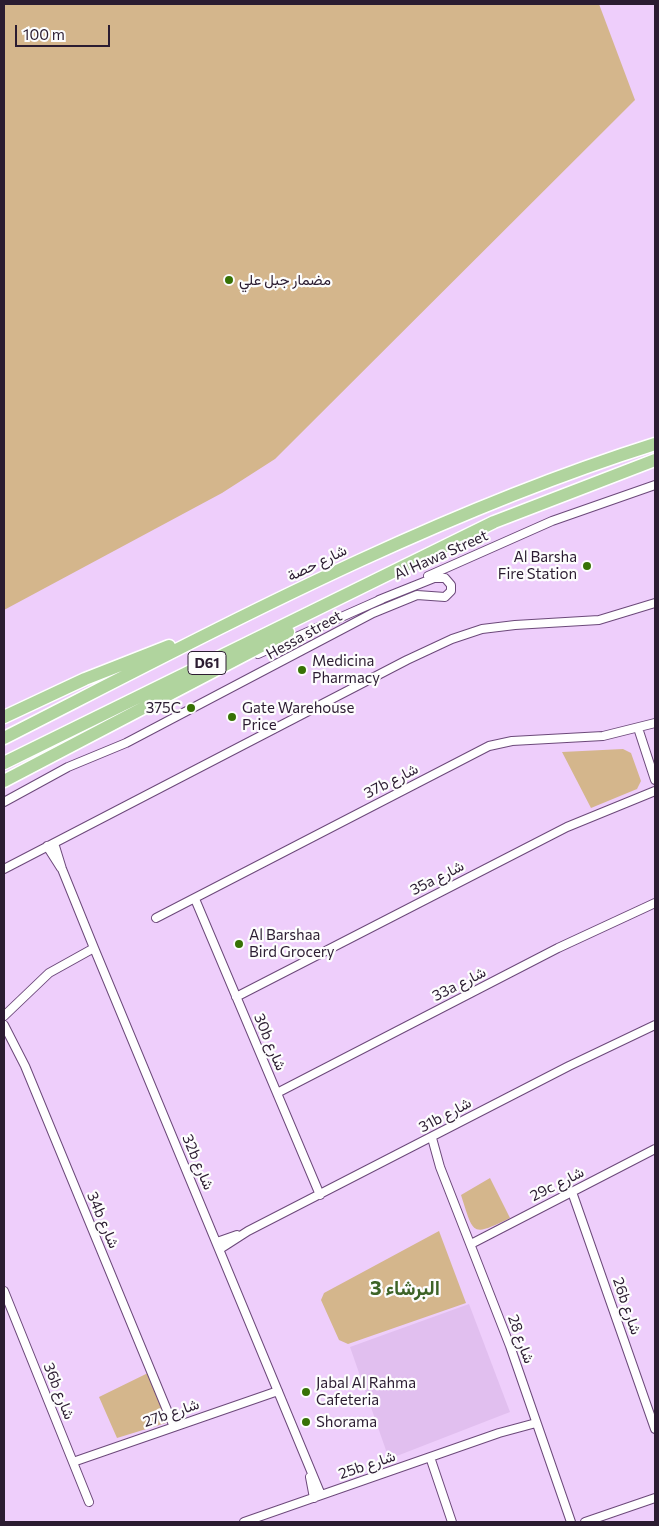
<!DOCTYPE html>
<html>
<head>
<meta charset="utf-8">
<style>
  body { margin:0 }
  #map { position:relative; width:659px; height:1526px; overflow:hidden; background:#eecefb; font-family:Commissioner,sans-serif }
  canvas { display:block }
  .frame { position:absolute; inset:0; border:5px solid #2b1c31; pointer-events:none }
  .scale { position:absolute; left:15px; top:25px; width:95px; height:22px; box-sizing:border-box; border:2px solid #2b1c31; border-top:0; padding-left:6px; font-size:15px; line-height:18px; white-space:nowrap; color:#2b1c31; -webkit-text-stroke:4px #fdfdfd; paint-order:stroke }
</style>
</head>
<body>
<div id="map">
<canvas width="659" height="1526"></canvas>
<div class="frame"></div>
<div class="scale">100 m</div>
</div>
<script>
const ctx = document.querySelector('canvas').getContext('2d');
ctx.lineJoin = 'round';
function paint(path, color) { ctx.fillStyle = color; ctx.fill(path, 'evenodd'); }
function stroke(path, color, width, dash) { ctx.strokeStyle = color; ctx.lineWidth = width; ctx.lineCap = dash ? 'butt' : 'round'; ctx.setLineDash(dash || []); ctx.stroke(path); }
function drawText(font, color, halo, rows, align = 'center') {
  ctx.font = font + ' Commissioner,Vazirmatn,sans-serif'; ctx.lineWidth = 4.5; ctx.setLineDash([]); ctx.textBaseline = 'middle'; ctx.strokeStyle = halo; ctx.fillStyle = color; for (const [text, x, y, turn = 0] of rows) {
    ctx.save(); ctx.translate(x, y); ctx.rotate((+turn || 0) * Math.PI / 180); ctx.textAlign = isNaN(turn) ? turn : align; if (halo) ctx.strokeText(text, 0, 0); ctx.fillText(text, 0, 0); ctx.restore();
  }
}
paint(new Path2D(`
  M469,1304l41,108 -121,47 -39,-112z`), '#e1bfef');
paint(new Path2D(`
  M4,4h595l36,96 -360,359 -53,34 -218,117z
  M623,749l8,4 10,28 -4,8 -46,19 -29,-56z
  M490,1178l20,40c-39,19 -36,17 -49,-23z
  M439,1231l27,72 -118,41 -9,-4 -18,-40 3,-7z
  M150,1372l19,50 -52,16 -18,-41z`), '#d4b68c');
const minor = new Path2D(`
  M428,576l124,-55 103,-36
  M258,654l124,-55
  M638,728l17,52
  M4,802l64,-35 58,-24 247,-130 44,-18 28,2 6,-6v-6l-6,-7h-11l-55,22
  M54,843l8,26 32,79 227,547
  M47,846l14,22
  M4,869l403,-209 45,-21 30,-10 33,-4 84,-5 56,-17
  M195,899l125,296
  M156,918l333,-172 23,-5 91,-5 52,-13
  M236,997l331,-170 88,-36
  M4,1016l45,-43 45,-25
  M4,1025l21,41 149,361
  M277,1093l281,-145 97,-45
  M432,1138l8,29 70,179 61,176
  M572,1192l83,237
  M217,1242l20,-7
  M471,1244l184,-95
  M220,1249l28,-18 321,-165 86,-41
  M4,1291l85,211
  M430,1457l22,65
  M73,1462l205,-71
  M310,1477l4,21
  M244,1522l255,-89 37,-10
  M585,1522l70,-24`);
const primary = new Path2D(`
  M4,717l81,-38 84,-33
  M4,738c212,-108 423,-222 651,-294
  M4,763l490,-241 161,-62
  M4,781l284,-149`);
stroke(minor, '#6c497a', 10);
stroke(primary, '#fff', 15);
stroke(minor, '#fff', 8);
stroke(primary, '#b0d49e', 12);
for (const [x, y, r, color] of [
  [229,280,5,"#377205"],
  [587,566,5,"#377205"],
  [302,670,5,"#377205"],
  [191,708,5,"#377205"],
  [232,717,5,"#377205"],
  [239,944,5,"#377205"],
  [306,1392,5,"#377205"],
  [306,1422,5,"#377205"]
]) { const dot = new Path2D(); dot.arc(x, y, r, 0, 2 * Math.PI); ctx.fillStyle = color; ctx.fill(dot); stroke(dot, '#fdfdfd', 2); }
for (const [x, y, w] of [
  [207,663,38]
]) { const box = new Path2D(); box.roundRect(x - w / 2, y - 11.5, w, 23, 4); ctx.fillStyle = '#fdfdfd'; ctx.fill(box); stroke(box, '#2b1c31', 1); }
drawText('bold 14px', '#2b1c31', null, [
  ["D61",207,663]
]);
drawText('15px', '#2b1c31', '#fdfdfd', [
  ["مضمار جبل علي",239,280],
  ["Al Barsha",577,557,"right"],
  ["Fire Station",577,574,"right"],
  ["Medicina",312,661],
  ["Pharmacy",312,678],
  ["375C",181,708,"right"],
  ["Gate Warehouse",242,708],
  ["Price",242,725],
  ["Al Barshaa",249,935],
  ["Bird Grocery",249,952],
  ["Jabal Al Rahma",316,1383],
  ["Cafeteria",316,1400],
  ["Shorama",316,1422]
], 'left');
drawText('15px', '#2b1c31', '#fdfdfd', [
  ["Al Hawa Street",441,555,-24],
  ["شارع حصة",317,563,-26],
  ["Hessa street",304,635,-29],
  ["37b شارع",391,781,-27],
  ["35a شارع",437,878,-27],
  ["33a شارع",459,984,-27],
  ["30b شارع",270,1042,67],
  ["31b شارع",445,1115,-28],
  ["32b شارع",198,1162,67],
  ["29c شارع",557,1184,-27],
  ["34b شارع",103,1220,67],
  ["26b شارع",627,1306,71],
  ["شارع 28",521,1339,70],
  ["36b شارع",59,1391,68],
  ["27b شارع",171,1413,-19],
  ["25b شارع",367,1465,-19]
]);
drawText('bold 20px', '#3d6327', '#fdfdfd', [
  ["البرشاء 3",405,1288]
]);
</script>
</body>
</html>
